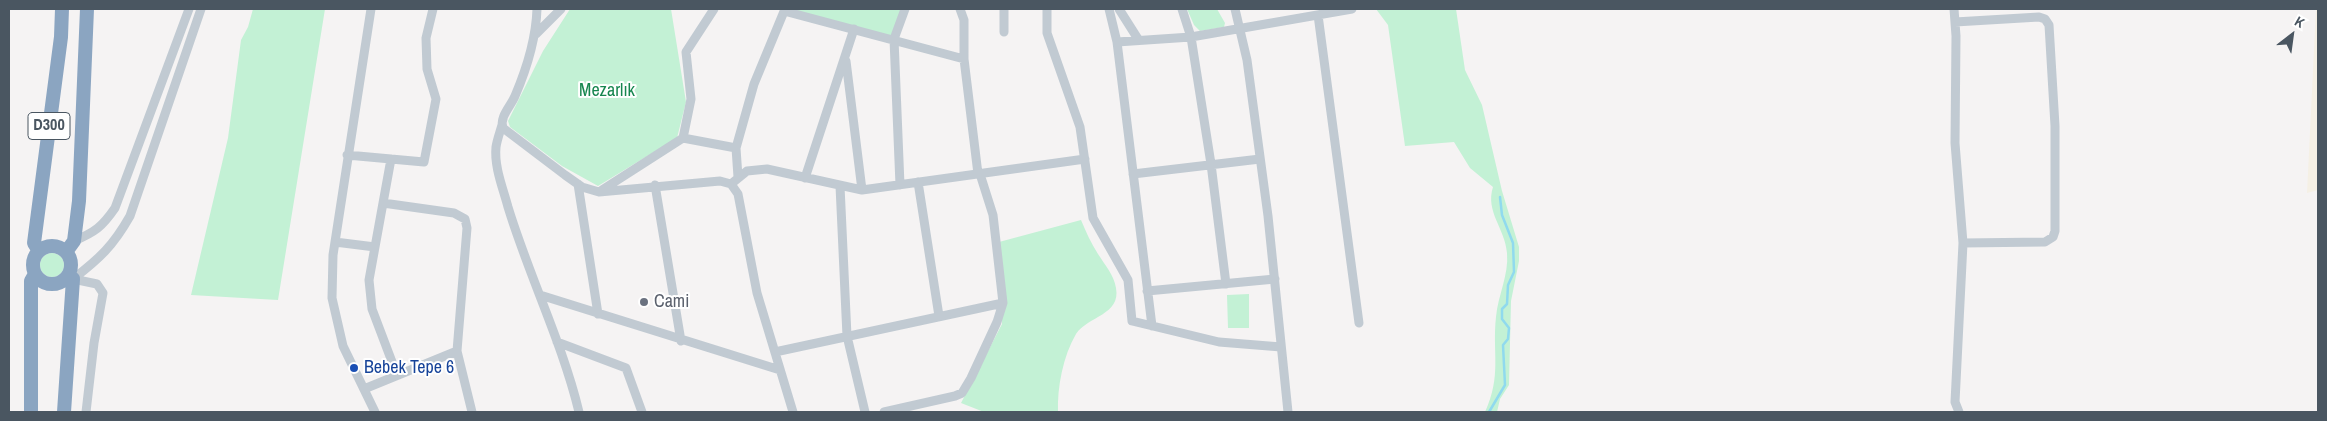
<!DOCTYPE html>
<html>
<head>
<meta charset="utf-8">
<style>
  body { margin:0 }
  #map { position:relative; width:2327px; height:421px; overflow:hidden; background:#f5f3f3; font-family:"Archivo Narrow",sans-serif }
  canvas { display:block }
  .frame { position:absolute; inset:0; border:10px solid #4a5661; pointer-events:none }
  .north { position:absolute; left:2267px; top:10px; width:50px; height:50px; -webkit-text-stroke:4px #fff; paint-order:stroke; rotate:30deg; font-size:14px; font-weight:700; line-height:20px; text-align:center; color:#4a5661 }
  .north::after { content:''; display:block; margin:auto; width:18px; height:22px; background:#4a5661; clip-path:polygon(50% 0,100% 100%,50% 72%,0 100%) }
</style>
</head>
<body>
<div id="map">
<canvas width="2327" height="421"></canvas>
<div class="frame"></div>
<div class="north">K</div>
</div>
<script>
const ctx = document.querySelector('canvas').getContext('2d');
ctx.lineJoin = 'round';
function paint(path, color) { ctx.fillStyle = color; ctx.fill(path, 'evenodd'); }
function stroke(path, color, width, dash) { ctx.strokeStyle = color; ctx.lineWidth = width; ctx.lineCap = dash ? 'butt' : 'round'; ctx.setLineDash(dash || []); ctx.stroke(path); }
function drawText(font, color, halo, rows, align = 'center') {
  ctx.font = font + ' "Archivo Narrow",sans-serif'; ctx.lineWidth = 4; ctx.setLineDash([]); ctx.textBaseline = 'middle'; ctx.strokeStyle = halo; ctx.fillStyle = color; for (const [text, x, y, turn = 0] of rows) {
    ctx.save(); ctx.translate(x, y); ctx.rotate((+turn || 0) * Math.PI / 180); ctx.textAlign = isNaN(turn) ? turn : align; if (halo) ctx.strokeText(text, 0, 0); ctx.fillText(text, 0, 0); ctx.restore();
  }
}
paint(new Path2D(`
  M253,9h72l-47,291 -87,-5 37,-157 13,-98 7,-13z
  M570,9h101l15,93 -9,36 -79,48 -36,-20 -52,-39 -2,-6 35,-70z
  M797,9h107l-12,28 -91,-20z
  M1187,9h30l8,14 -1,4 -24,4 -6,-6z
  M1376,9h80l9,61 17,35 20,86 17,56v14l-8,40 -2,84 -9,14 -3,13h-12c17,-37 7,-59 11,-95 2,-22 13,-42 11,-64 -2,-25 -22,-41 -14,-66l-23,-19 -16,-26 -49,4 -17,-121z
  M1081,220c5,12 10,23 17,34 7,11 16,21 18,34 5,27 -28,28 -40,46 -13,22 -19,54 -18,78h-74l-23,-9 41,-79 -3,-82z
  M40 265a12 12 0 1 1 24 0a12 12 0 1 1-24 0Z
  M1249,294v34h-21l-1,-33z`), '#c3f1d5');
paint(new Path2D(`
  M2316,9h2v181l-11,3z`), '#f5f0e5');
stroke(new Path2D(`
  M1489,412l16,-27 -2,-40 5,-6 1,-11 -7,-9v-10l5,-5 1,-19 6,-13 -1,-29 -11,-28 -2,-18`), '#90daee', 2.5);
stroke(new Path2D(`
  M371,9l-38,246 -1,43 11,48 32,66
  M537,9c-1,30 -10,59 -22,87 -4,10 -16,21 -12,32l62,47 17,12 17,5 121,-11 11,3 7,10 19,99 36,119
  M960,9l4,11v39l14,115
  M1047,9v24l33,94 13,91 35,62 4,41 87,21 62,5
  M1109,9l8,33 35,284
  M1119,9l19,30
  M1182,9l9,28 20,127 15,120
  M1235,9l12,51 21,156 20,196
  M1954,9l2,27 -1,107 8,100 -8,159 4,10
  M784,11l180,48
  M1318,15l41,308
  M1955,22l84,-5 6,2 4,6 6,101v105l-2,6 -8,5 -82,1
  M1004,32v-23
  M536,34l25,-25
  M1117,42l74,-5 161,-28
  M846,61l16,129
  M502,125c-2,7 -5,15 -6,22 -2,20 7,41 12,60 21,69 54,135 71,205
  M683,138l53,10
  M347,155l77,7 12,-63 -9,-30 -1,-31 7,-29
  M391,159l-22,121 3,29 25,66
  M1133,174l127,-15
  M738,177l-2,-29 18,-64 31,-75
  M805,178l49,-149
  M918,182l21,134
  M578,184l20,130
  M731,184l16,-13 20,-2 95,21 223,-31
  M655,185l26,156
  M900,185l-6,-146 11,-30
  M840,186l7,150 18,76
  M602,190l81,-52 8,-39 -5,-47 28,-43
  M383,203l71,10 11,6 2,9 -10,123 15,61
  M74,241c21,-9 28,-14 41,-33l74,-199
  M335,242l40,5
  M73,279c27,-21 40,-33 57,-63l71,-207
  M73,279l24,5 6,9 -9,50 -8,69
  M1147,291l128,-12
  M540,295l240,75
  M557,342l69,26 16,44
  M775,352l228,-49
  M364,389l93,-38
  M884,412l71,-16 7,-3 9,-15 26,-56 6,-19 -10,-88 -13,-41`), '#c1cad2', 9);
stroke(new Path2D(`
  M33 265a19 19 0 1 1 38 0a19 19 0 1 1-38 0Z
  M39,251l-5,-8 27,-206 1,-28
  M66,252l8,-11 5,-40 8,-192
  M31,412v-131l4,-7
  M64,412l9,-133 -6,-2`), '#8ba5c1', 14);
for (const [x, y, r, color] of [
  [644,302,5,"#6b7280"],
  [354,368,5,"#1a4fb4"]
]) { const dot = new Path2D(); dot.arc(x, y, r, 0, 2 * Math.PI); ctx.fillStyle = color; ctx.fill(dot); stroke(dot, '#fff', 2); }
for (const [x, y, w] of [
  [49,126,42]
]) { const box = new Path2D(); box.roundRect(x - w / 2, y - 13.5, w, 27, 4); ctx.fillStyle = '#fff'; ctx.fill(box); stroke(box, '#4a5661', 1); }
drawText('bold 16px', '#4a5661', null, [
  ["D300",49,126]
]);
drawText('18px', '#17864f', '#fff', [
  ["Mezarlık",607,91]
]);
drawText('18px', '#5b616d', '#fff', [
  ["Cami",654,302]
], 'left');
drawText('18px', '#164399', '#fff', [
  ["Bebek Tepe 6",364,368]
], 'left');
</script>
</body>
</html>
